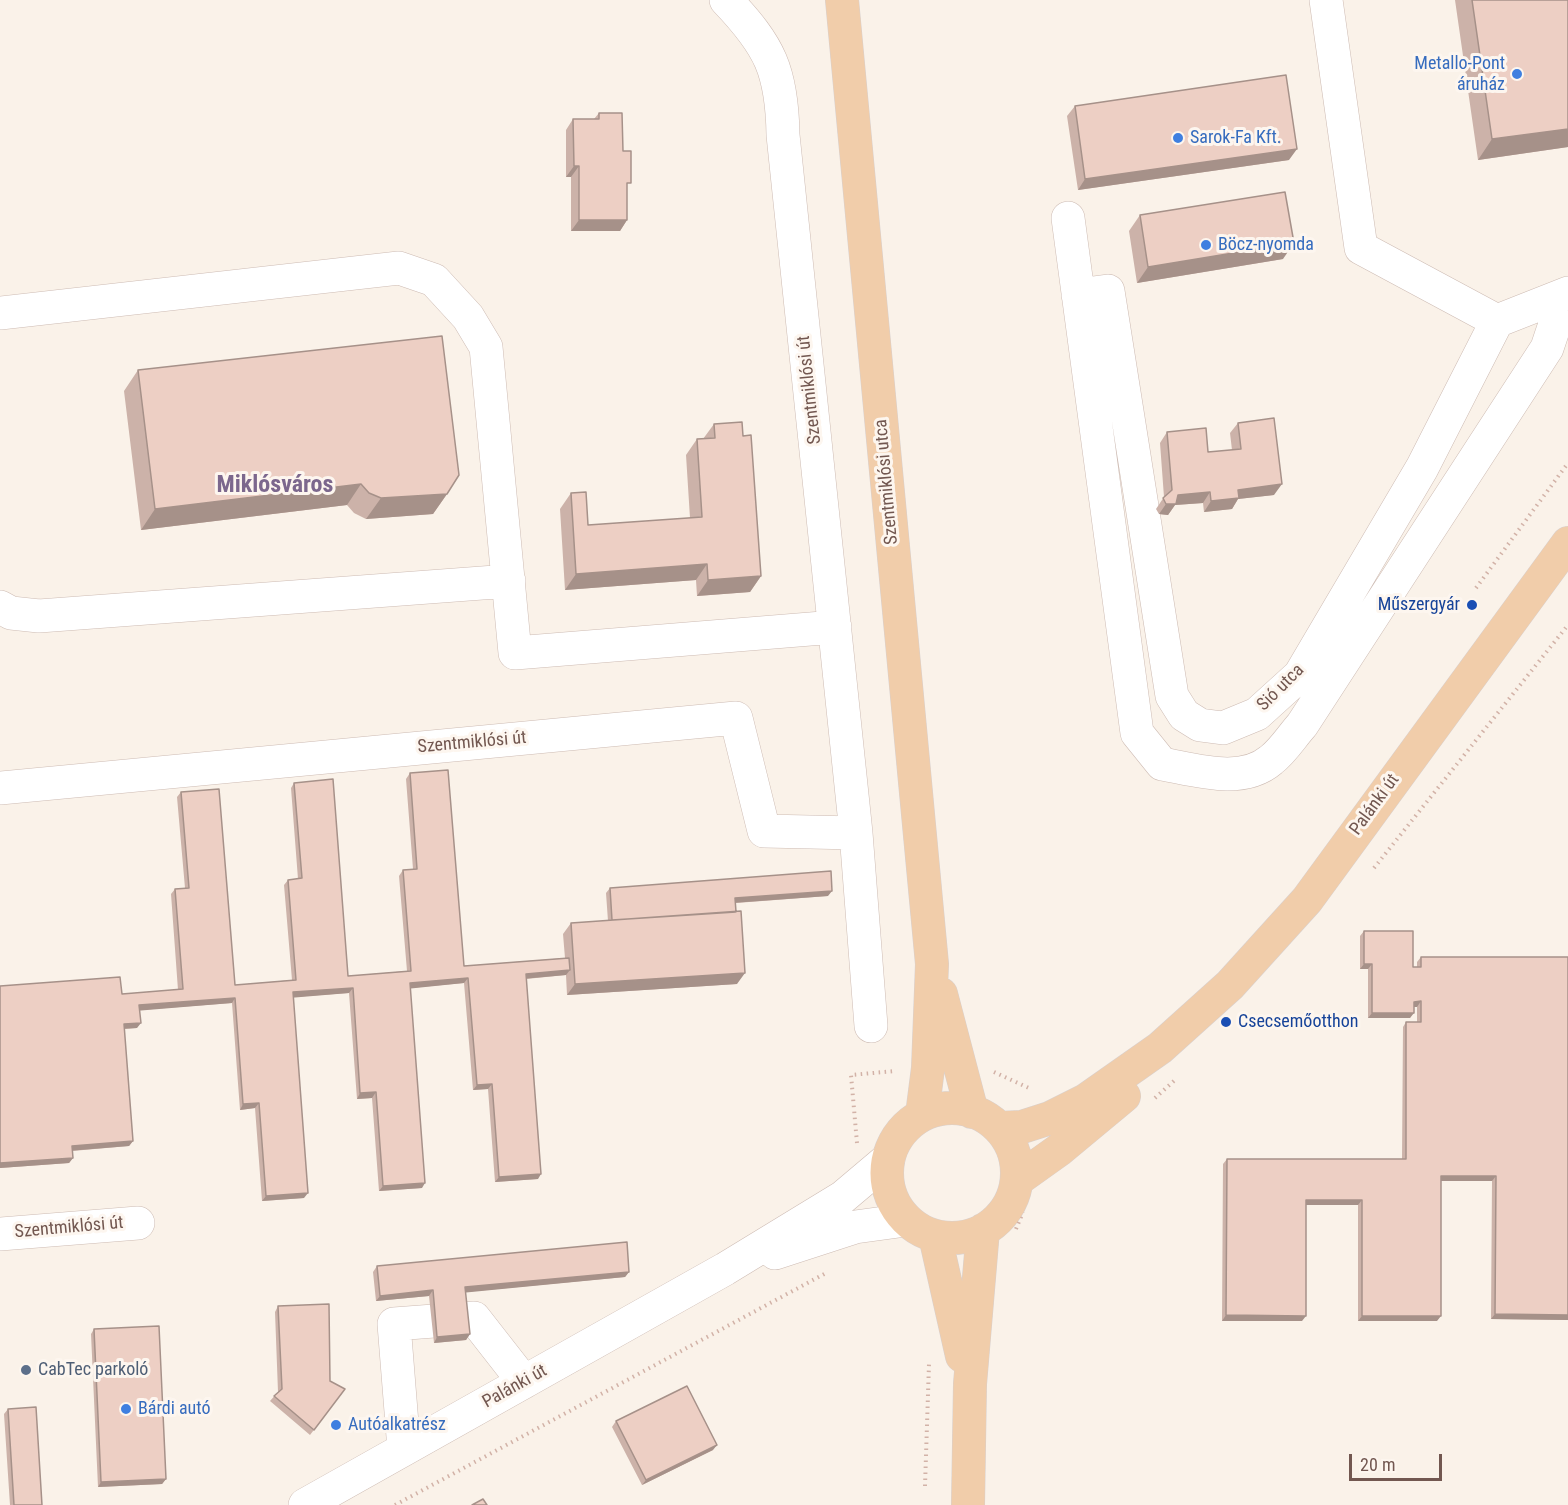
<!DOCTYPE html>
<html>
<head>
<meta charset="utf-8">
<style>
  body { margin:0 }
  #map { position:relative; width:1568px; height:1505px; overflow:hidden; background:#faf2e9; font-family:"Roboto Condensed",sans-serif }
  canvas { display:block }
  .scale { position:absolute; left:1349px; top:1454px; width:93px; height:27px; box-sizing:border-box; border:3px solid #725750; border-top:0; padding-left:8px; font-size:18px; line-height:21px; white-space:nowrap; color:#725750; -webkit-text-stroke:4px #fdf6ef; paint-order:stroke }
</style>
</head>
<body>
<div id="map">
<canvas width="1568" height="1505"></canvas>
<div class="scale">20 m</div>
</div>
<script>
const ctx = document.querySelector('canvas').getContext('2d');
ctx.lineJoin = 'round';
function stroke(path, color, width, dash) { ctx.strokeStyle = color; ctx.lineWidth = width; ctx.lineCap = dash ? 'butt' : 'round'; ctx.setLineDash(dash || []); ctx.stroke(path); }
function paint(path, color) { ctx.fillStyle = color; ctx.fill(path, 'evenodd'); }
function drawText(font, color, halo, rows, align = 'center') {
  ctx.font = font + ' "Roboto Condensed",sans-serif'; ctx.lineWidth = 6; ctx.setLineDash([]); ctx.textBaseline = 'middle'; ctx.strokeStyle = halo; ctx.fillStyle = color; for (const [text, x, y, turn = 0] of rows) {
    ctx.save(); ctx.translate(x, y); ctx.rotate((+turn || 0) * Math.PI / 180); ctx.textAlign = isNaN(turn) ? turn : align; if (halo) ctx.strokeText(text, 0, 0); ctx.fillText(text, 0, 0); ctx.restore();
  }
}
const minor = new Path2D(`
  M726,0c44,46 56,71 57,135l73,698 15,193
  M1326,0l35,248 136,73
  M1068,218l69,515 25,31c34,6 80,21 109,-4 12,-9 21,-24 31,-35l245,-377 17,-51
  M1078,295l30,-4 64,405 12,19 16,10 23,3 34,-14 43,-39 122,-207 75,-147 71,-28
  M0,313l399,-45 35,12 34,37 18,30 29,306 320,-26
  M0,607l11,6 28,3 470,-35
  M0,788l736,-70 28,113 92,2
  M0,1234l138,-11
  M775,1253l80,-26 51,-7
  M404,1449l-10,-125 80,-6 50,64
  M305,1505l420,-236 118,-72 45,-38`);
const major = new Path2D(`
  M842,0l90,964 -4,104 -6,47
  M941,994l31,118
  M887 1173a65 65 0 1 1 130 0a65 65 0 1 1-130 0Z
  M999,1128l23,-1 28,-9 36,-18 74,-52 70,-63 77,-85 261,-357
  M1017,1180l42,-30 65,-54
  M935,1236l27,120
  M968,1505l2,-121 13,-154`);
stroke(minor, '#cdbbb3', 34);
stroke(major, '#d8d0ce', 34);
stroke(new Path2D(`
  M1476,588l92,-125
  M1374,868l194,-243
  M994,1072l37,17
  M1155,1098l21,-19
  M857,1143l-6,-68 44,-4
  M1016,1229l7,-17
  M925,1486l4,-122
  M395,1505l431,-232`), '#d2b2a7', 4, [1.5, 4.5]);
stroke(minor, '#fff', 33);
stroke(major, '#f1cdaa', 33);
paint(new Path2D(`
  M1455,0h113v147l-90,13z
  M1075,106l214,54 -211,30 -11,-74z
  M599,113l24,38 4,38v31l-7,11h-49v-54h-5v-47l7,-11h21z
  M1140,215l143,44 -146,24 -8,-52z
  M138,370l309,124 -14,20 -67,5 -12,-6 -7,-8 -206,25 -17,-139z
  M1238,423l36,72 -36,4 -6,10 -28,3 -1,-9 -28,2 -7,10 -9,-1 -3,-5 8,-12 -4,-54 7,-11 41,20 24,-2 -2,-17z
  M714,424l29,12 18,140 -11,16 -53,4 -1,-16 -131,10 -5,-81 11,-16 17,32 102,-7 -4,-63 11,-16h6z
  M410,773l54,193 101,-8 -2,-24 8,-11 37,-2 -2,-28 4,-5 218,8 -92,7 1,81 -170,11 -1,-20 -40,4 12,200 -43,3 -7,-93 -15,1 -9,-107 -54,5 12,200 -43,3 -7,-93 -15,1 -8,-106 -56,4 11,201 -42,3 -7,-93 -15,2 -8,-107 -92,7 -3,18 -13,1 9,112 -4,5 -57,5 1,7 -4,5 -69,5 122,-174 56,-4 -7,-96 4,-5 10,-1 -8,-91 4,-5 54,193 57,-5 -8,-95 4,-5 10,-1 -7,-91 3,-5 54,193 59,-5 -8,-95 4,-6 10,-1 -7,-90z
  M1364,931l49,36h4v-5l4,-5h147v363l-77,-1 1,-138h-51l-4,140h-79v-116h-52l-4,116h-80l1,-157 4,-5h175l1,-132 3,-5h11v-15h-3l-4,11h-42v-49h-8v-33z
  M377,1266l252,6 -4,5 -160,15 5,42 -4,6 -32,3 -5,-47 -53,5 -3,-29z
  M278,1306l52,75 15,8 -35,46 -40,-34 8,-9 -3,-80z
  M94,1329l72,150 -4,5 -64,3 -7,-153z
  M8,1409l34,96h-32l-6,-91z
  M616,1421l97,29 -71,35 -30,-58z`), '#ccb2a9');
paint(new Path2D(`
  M1568,129v18l-90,13 14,-21z
  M1297,149l-8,11 -211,30 7,-11z
  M574,166h5l-8,11h-5z
  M579,220h48l-7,11h-49z
  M1294,243l-11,16 -146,24 11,-16z
  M361,484l-14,21 -206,25 14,-21z
  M1282,484l-8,11 -36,4 -6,10 -28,3 7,-11 27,-11z
  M1210,492l-7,11 -28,2 -7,10 -9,-1 7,-10 12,-9z
  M447,494l-14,20 -67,5 15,-21z
  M707,564l-11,16 -131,10 11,-16z
  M761,576l-11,16 -53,4 11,-16z
  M832,891l-4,5 -96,7 3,-5z
  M1364,964h8l-4,5h-8z
  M570,970l-4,5 -44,4 4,-5z
  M745,973l-8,11 -170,11 8,-11z
  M468,978l-4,5 -58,6 4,-6z
  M353,988l-4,5 -60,5 4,-6z
  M235,998l-3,5 -97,8 4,-6z
  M1421,1001l-4,6h-7l4,-5z
  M1372,1013h42l-4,5h-42z
  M141,1023l-4,5 -17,1 4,-5z
  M492,1084l-4,5 -15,1 4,-5z
  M376,1092l-4,6 -15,1 3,-6z
  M259,1103l-4,5 -15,2 3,-6z
  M133,1141l-4,5 -61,5 4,-5z
  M73,1158l-4,5 -69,5v-5z
  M541,1174l-3,5 -43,3 4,-5z
  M1441,1176h55l-4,5h-54z
  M425,1183l-3,5 -43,3 4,-5z
  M308,1193l-4,5 -42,3 4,-5z
  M1306,1200h56l-4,5h-55z
  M629,1272l-4,5 -164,16 4,-6z
  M433,1290l-4,6 -53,5 4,-5z
  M1495,1314l73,1v5l-77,-1z
  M1226,1315l80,1 -4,5h-80z
  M1362,1316h79l-4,5h-79z
  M470,1334l-4,6 -32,3 3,-6z
  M717,1445l-4,5 -71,35 4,-5z
  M166,1479l-4,5 -64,3 3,-5z`), '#a69189');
const building = new Path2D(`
  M1472,0h96v129l-76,10z
  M1286,75l11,74 -212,30 -10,-73z
  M599,113h23l1,38h8v32h-4v37h-48v-54h-5l-1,-47h26z
  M1285,192l9,51 -146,24 -8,-52z
  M442,336l17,139 -12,19 -66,4 -12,-5 -8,-9 -206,25 -17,-139z
  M1274,418l8,66 -44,6 1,8 -28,3 -1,-9 -32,3 -2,9h-10l-3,-6 9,-8 -5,-58 39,-4 2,24 33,-3 -3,-26z
  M742,422l1,14 8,-1 10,141 -53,4 -1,-16 -131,10 -5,-81 15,-1 2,33 114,-8 -5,-78 18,-1 -1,-14z
  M448,770l16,196 105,-8 1,12 -44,4 15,200 -42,3 -7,-93 -15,1 -9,-107 -58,5 15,200 -42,3 -7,-94 -16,1 -7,-105 -60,4 15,201 -42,3 -7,-93 -16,1 -8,-106 -96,7 2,18 -17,1 9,117 -61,5 1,12 -73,5v-177l120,-9 2,17 61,-5 -8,-100 14,-1 -8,-96 38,-3 16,196 61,-5 -8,-100 14,-2 -8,-95 39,-4 15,197 63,-5 -8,-101 14,-1 -7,-96z
  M831,871l1,20 -97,7 1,14 -124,8 -2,-32z
  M741,911l4,62 -170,11 -4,-61z
  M1364,931h49v36h8v-10h147v358l-73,-1 1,-138h-55v140h-79v-116h-56v116l-80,-1 1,-156h179v-137h15v-21l-7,1v11h-42v-49h-8z
  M627,1242l2,30 -164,15 5,47 -33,3 -4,-47 -53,6 -3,-30z
  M329,1304l1,77 15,8 -31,41 -40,-34 8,-7 -4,-83z
  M159,1326l7,153 -65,3 -7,-153z
  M687,1386l30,59 -71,35 -30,-59z
  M36,1407l6,98h-28l-6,-96z
  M483,1499l4,6h-15z`);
paint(building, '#edcfc4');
stroke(building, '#a69189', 1.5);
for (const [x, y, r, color] of [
  [1517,74,6,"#3f7fe0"],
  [1178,138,6,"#3f7fe0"],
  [1206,245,6,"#3f7fe0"],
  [1472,605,6,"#1a4fb4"],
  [1226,1022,6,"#1a4fb4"],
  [26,1370,6,"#5c6f8a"],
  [126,1409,6,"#3f7fe0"],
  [336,1425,6,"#3f7fe0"]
]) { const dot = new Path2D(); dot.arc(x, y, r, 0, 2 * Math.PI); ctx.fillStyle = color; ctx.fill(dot); stroke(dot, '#fdf6ef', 2); }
drawText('18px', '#366cbe', '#fdf6ef', [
  ["Metallo-Pont",1505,64,"right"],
  ["áruház",1505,85,"right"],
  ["Sarok-Fa Kft.",1190,138],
  ["Böcz-nyomda",1218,245],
  ["Bárdi autó",138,1409],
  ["Autóalkatrész",348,1425]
], 'left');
drawText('18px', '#725750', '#fdf6ef', [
  ["Szentmiklósi út",810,390,-96],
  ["Szentmiklósi utca",887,482,-95],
  ["Sió utca",1281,688,-45],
  ["Szentmiklósi út",472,743,-5],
  ["Palánki út",1375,805,-54],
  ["Szentmiklósi út",69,1228,-5],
  ["Palánki út",515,1387,-29]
]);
drawText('18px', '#164399', '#fdf6ef', [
  ["Műszergyár",1460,605],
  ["Csecsemőotthon",1238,1022,"left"]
], 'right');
drawText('18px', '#4e5e75', '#fdf6ef', [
  ["CabTec parkoló",38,1370]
], 'left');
drawText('bold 24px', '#7c678d', '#fdf6ef', [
  ["Miklósváros",275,486]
]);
</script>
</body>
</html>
